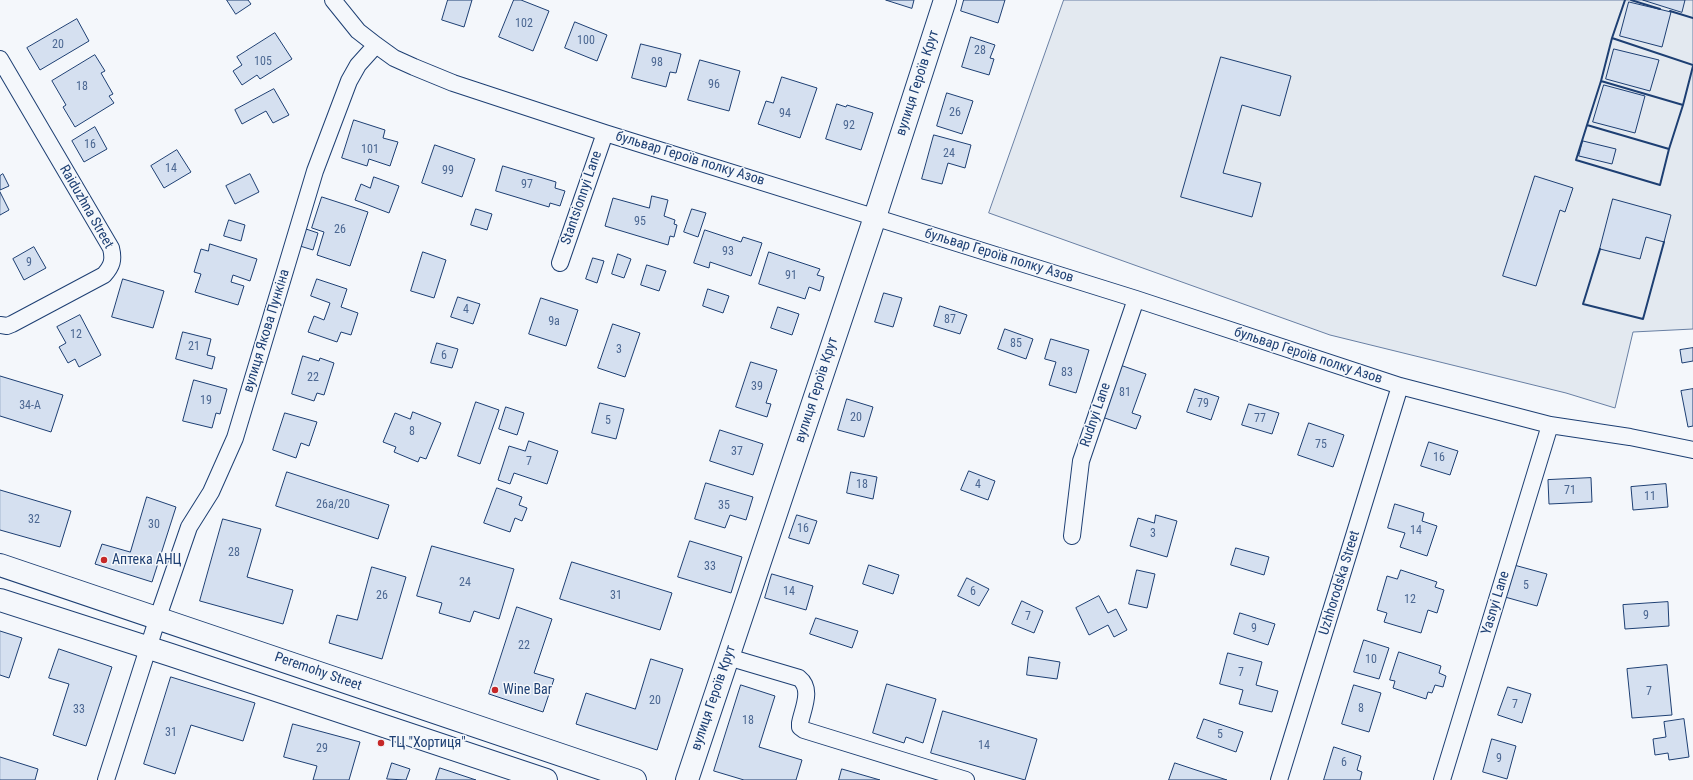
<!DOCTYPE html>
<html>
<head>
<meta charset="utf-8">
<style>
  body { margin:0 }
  canvas { display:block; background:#f4f7fb }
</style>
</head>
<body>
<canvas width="1693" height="780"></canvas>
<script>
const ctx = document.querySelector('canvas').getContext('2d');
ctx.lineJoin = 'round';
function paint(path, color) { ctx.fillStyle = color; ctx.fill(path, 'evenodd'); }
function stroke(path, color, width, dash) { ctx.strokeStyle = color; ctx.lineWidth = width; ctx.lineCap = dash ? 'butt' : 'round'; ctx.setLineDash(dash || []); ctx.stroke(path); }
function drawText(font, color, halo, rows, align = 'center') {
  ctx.font = font + ' "Roboto Condensed",sans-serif'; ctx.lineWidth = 3; ctx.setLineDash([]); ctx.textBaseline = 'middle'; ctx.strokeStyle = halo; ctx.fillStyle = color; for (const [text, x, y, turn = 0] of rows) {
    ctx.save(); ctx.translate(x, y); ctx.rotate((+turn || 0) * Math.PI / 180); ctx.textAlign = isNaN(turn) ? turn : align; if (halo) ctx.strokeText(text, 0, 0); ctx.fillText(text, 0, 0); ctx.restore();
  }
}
const green = new Path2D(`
  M1064,0h629v329l-60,3 -18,76 -49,-15 -236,-58 -341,-122z`);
paint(green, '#e3e9f0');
stroke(green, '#687fa3', 1);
const building = new Path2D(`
  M227,0h21l3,4 -15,10z
  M448,0h24l-8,27 -22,-7z
  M514,0h7l28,11 -16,40 -34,-14z
  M886,0h28l-2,8z
  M964,0h41l-7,23 -37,-12z
  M1643,0h42l-3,12z
  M1629,2l42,10 -9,35 -42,-11z
  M77,19l12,22 -49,29 -13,-22z
  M575,22l32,13 -10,26 -32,-13z
  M275,33l17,26 -32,20 -3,-4 -15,10 -9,-14 9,-6 -5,-8z
  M971,37l24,8 -5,13 4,1 -5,16 -27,-8z
  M641,44l40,10 -5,19 -6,-1 -4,15 -34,-9z
  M1614,49l45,11 -9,31 -44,-12z
  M95,55l10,16 -4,2 12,21 -4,2 5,7 -39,24 -12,-20 3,-2 -14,-24z
  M1221,57l70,19 -11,40 -38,-11 -19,68 38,10 -9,34 -71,-20z
  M700,60l40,11 -11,40 -41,-11z
  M782,77l35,11 -17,50 -42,-14 8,-23 7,2z
  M1604,85l41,11 -10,37 -42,-11z
  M274,89l15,26 -16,8 -7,-12 -24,13 -7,-14z
  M947,93l26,8 -11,33 -25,-8z
  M837,104l9,3 1,-2 26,8 -12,37 -35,-11z
  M354,120l31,10 -2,8 15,4 -8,24 -21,-7 -2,7 -25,-8z
  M95,127l12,22 -23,13 -12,-21z
  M934,135l37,10 -6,23 -17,-5 -6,21 -20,-5z
  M1583,141l33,8 -4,15 -33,-8z
  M435,145l40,14 -13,38 -40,-14z
  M177,150l14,22 -27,16 -13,-22z
  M503,166l53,16 -1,6 10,3 -5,15 -10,-3 -1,4 -53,-16z
  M3,174l6,12 -9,4v-14z
  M250,174l9,18 -24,12 -9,-18z
  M1535,176l38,12 -8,24 -5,-2 -24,76 -33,-10z
  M374,177l25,9 -10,27 -34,-13 6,-16 9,4z
  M0,192l9,18 -9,5z
  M652,196l16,4 -4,16 11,4 -1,4 3,1 -3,12 -4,-1 -2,9 -63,-19 8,-28 36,10z
  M322,197l46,15 -18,54 -33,-11 7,-23 -12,-4z
  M1613,199l58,16 -7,27 -18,-5 -6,22 -40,-10z
  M476,209l16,5 -5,16 -16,-5z
  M692,209l14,4 -8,24 -14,-5z
  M229,220l16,5 -4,16 -17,-5z
  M306,229l12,4 -5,17 -13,-4z
  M705,230l36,12 2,-5 19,6 -11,33 -41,-14 -1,6 -15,-5z
  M210,244l47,15 -7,22 -17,-6 -2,7 13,4 -6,19 -43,-13 6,-18 -7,-2 7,-23 7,2z
  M34,247l12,21 -22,12 -11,-21z
  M423,252l23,8 -12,38 -23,-7z
  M769,252l51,17 -3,6 7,2 -4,14 -11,-4 -4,12 -46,-15z
  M618,254l13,5 -7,19 -12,-4z
  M593,258l11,3 -7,22 -11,-4z
  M647,265l19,6 -7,20 -18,-6z
  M123,279l41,12 -11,37 -41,-11z
  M317,279l30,10 -6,18 17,6 -7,22 -10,-3 -4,10 -29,-10 6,-16 10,4 6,-17 -19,-7z
  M708,289l21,7 -6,17 -20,-7z
  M884,293l18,5 -9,29 -18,-5z
  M458,297l22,7 -7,20 -22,-7z
  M541,298l37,12 -12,36 -37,-12z
  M940,306l27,9 -7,19 -26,-8z
  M778,307l21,7 -7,21 -21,-7z
  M80,315l21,40 -22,12 -4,-8 -7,4 -9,-16 7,-4 -9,-16z
  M613,324l27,9 -15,44 -27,-9z
  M1005,329l28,10 -7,20 -28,-10z
  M183,332l28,7 -4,16 8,2 -3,12 -36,-10z
  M1051,339l38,11 -13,43 -27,-8 7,-23 -11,-3z
  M437,343l21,6 -6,19 -21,-5z
  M1693,348v13l-11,2 -2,-13z
  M303,356l16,5 1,-3 14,5 -10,32 -7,-2 -3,8 -22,-7z
  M751,362l26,8 -11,33 5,1 -4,13 -31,-10z
  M1120,365l26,9 -14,39 9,3 -5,13 -34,-12z
  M0,376l63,19 -12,37 -51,-16z
  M194,380l33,9 -7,25 -4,-1 -4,15 -29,-7z
  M1195,389l24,8 -8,23 -24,-8z
  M1693,389v37l-5,1 -7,-36z
  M847,399l26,8 -9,30 -26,-7z
  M476,402l23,8 -19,54 -22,-8z
  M600,403l24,6 -8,30 -24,-6z
  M1249,404l30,9 -7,21 -30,-9z
  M506,407l18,6 -7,22 -18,-6z
  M413,412l28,11 -15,36 -6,-2 -2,5 -24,-10 2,-5 -13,-5 12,-29 15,6z
  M285,413l32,9 -8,24 -8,-3 -5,15 -23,-8z
  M1309,423l35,12 -11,32 -35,-12z
  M720,430l43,14 -10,31 -43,-14z
  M529,441l29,10 -11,33 -33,-11 -4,11 -12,-4 11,-34 16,5z
  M1429,442l29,9 -8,24 -29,-9z
  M969,471l26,10 -7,19 -27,-10z
  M287,472l102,33 -11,34 -102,-33z
  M851,472l26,5 -4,22 -26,-6z
  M1591,478l1,24 -43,2 -1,-24z
  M706,483l47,14 -7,23 -16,-5 -5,13 -30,-9z
  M1666,484l2,23 -35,3 -2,-23z
  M497,488l25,9 -3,8 8,3 -5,13 -7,-3 -5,14 -26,-9z
  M0,490l71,21 -11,36 -60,-17z
  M147,497l29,10 -24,75 -57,-18 7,-20 28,8z
  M1395,504l29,9 -2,8 15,5 -10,30 -27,-9 5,-14 -17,-5z
  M797,515l20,6 -8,23 -20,-6z
  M1156,515l21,6 -10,36 -37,-11 8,-28 16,5z
  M223,519l38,10 -14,48 46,13 -10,34 -83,-23z
  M690,541l52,16 -11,36 -53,-16z
  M432,546l82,23 -15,50 -25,-8 -4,11 -31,-9 3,-10 -25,-7z
  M1236,548l33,9 -5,18 -33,-10z
  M572,562l100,31 -12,37 -100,-31z
  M869,565l30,10 -6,19 -30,-10z
  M1514,565l33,9 -10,32 -32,-9z
  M372,567l34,10 -24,82 -53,-16 8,-28 20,5z
  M1137,570l18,4 -8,34 -18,-4z
  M1401,570l36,12 -2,5 9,3 -7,23 -9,-3 -7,23 -37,-11 3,-9 -10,-3 10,-34 10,3z
  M772,574l41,12 -7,24 -41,-12z
  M967,578l22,11 -10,17 -21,-10z
  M1099,596l9,17 8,-4 11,21 -13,7 -6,-12 -19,10 -13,-27z
  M1022,601l21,10 -9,22 -22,-9z
  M1668,602l1,24 -44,3 -2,-24z
  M517,607l35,12 -18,54 20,6 -11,33 -54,-18z
  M1240,613l35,11 -7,21 -34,-11z
  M816,618l42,13 -6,17 -42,-14z
  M0,631l22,7 -13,40 -9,-3z
  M1364,640l25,8 -10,31 -25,-7z
  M59,649l53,18 -26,79 -33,-11 16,-51 -20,-6z
  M1399,652l42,14 -2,7 7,3 -3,11 -8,-2 -3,8 -4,-1 -2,7 -33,-11 2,-7 -5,-1z
  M1228,653l34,9 -6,23 22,6 -6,21 -33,-8 4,-14 -23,-6z
  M1029,657l31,5 -3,17 -30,-4z
  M651,659l32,10 -26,81 -81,-26 10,-31 49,16z
  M1667,665l5,50 -40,3 -5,-49z
  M171,677l84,26 -12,38 -52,-16 -16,49 -31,-10z
  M887,684l49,15 -13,44 -17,-6 -2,6 -31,-10z
  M741,685l34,11 -16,51 43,13 -6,20h-52l-30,-9z
  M1354,685l27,8 -12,39 -27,-8z
  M1508,687l23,7 -9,29 -24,-8z
  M943,711l94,28 -12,41 -94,-27z
  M1204,719l39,13 -7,20 -39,-14z
  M1684,719l5,38 -20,3 -1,-7 -13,2 -2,-16 13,-2 -2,-15z
  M293,724l67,18 -11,38h-36l4,-14 -33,-9z
  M1492,739l24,7 -9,33 -24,-7z
  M1334,747l27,9 -4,14 5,2 -2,8h-36z
  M0,757l38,12 -3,11h-35z
  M392,763l18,6 -4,11 -19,-1z
  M1175,763l21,7 31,10h-58z
  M440,768l36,12h-40z
  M842,769l38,11h-41z`);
paint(building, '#d5e0f0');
stroke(building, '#1d3f73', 1);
const street = new Path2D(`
  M333,0l25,31 18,14 18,13 20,9 39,16 152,50 531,166 264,87 150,39 80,12 63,13
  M0,59l111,189c3,12 1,18 -7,27l-92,49 -5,2 -7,-1
  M560,263l45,-130
  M1072,536l9,-75 55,-162
  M728,657l71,21c14,11 4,30 1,45v4l4,3 162,50
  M106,780l52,-163 31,-90 22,-35 24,-54 80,-267 34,-90 9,-16 18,-20
  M1279,780l121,-394
  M1442,780l108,-355`);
const secondary = new Path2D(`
  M0,565l635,215
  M0,600l171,55 375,125
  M687,780l188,-563 70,-217`);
stroke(street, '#1d3f73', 18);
stroke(secondary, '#1d3f73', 24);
stroke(street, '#f4f7fb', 16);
stroke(secondary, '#f4f7fb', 22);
stroke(new Path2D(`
  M1625,0l-13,38 81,27
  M1631,0l29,9
  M1670,11l23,7
  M1612,38l-11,43 82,24 10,-39
  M1601,81l-14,44 82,24 14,-44
  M1587,125l-11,35 84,25 9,-36
  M1600,249l-17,55 60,15 21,-77`), '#1d3f73', 2);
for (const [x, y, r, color] of [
  [104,560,4,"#c62828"],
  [495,690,4,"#c62828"],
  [381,743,4,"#c62828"]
]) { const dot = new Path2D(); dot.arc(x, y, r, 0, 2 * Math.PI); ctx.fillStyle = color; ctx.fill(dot); stroke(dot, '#f4f7fb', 1.5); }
drawText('12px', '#4b6792', null, [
  ["102",524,24],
  ["100",586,41],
  ["20",58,45],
  ["28",980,51],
  ["105",263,62],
  ["98",657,63],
  ["96",714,85],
  ["18",82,87],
  ["26",955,113],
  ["94",785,114],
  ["92",849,126],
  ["16",90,145],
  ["101",370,150],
  ["24",949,154],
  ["14",171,169],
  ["99",448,171],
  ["97",527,185],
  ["95",640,222],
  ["26",340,230],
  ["93",728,252],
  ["9",29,263],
  ["91",791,276],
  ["4",466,310],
  ["87",950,320],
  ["9а",554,322],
  ["12",76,335],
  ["85",1016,344],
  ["21",194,347],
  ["3",619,350],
  ["6",444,356],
  ["83",1067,373],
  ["22",313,378],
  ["39",757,387],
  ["81",1125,393],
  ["19",206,401],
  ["79",1203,404],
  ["34-А",30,406],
  ["20",856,418],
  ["77",1260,419],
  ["5",608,421],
  ["8",412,432],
  ["75",1321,445],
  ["37",737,452],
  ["16",1439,458],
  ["7",529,462],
  ["18",862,485],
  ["4",978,485],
  ["71",1570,491],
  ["11",1650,497],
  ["26а/20",333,505],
  ["35",724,506],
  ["32",34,520],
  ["30",154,525],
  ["16",803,529],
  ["14",1416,531],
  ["3",1153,534],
  ["28",234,553],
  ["33",710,567],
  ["24",465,583],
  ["5",1526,586],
  ["14",789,592],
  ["6",973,592],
  ["26",382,596],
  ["31",616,596],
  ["12",1410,600],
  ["9",1646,616],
  ["7",1028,617],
  ["9",1254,629],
  ["22",524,646],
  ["10",1371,660],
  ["7",1241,673],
  ["7",1649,692],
  ["20",655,701],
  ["7",1515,705],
  ["8",1361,709],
  ["33",79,710],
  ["18",748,721],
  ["31",171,733],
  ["5",1220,735],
  ["14",984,746],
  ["29",322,749],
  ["9",1499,759],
  ["6",1344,763]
]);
drawText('14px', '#1d3f73', '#f4f7fb', [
  ["вулиця Героїв Крут",918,83,-72],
  ["бульвар Героїв полку Азов",690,159,17],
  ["Stantsionnyi Lane",582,198,-71],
  ["Raiduzhna Street",86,207,60],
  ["бульвар Героїв полку Азов",999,256,17],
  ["вулиця Якова Пункіна",267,331,-73],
  ["бульвар Героїв полку Азов",1308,356,18],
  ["вулиця Героїв Крут",817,390,-72],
  ["Rudnyi Lane",1096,415,-71],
  ["Uzhhorodska Street",1340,583,-73],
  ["Yasnyi Lane",1496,603,-73],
  ["Peremohy Street",318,672,19],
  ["вулиця Героїв Крут",714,698,-71]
]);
drawText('14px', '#1d3f73', '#f4f7fb', [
  ["Аптека АНЦ",112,560],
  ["Wine Bar",503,690],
  ["ТЦ \"Хортиця\"",389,743]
], 'left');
</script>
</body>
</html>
